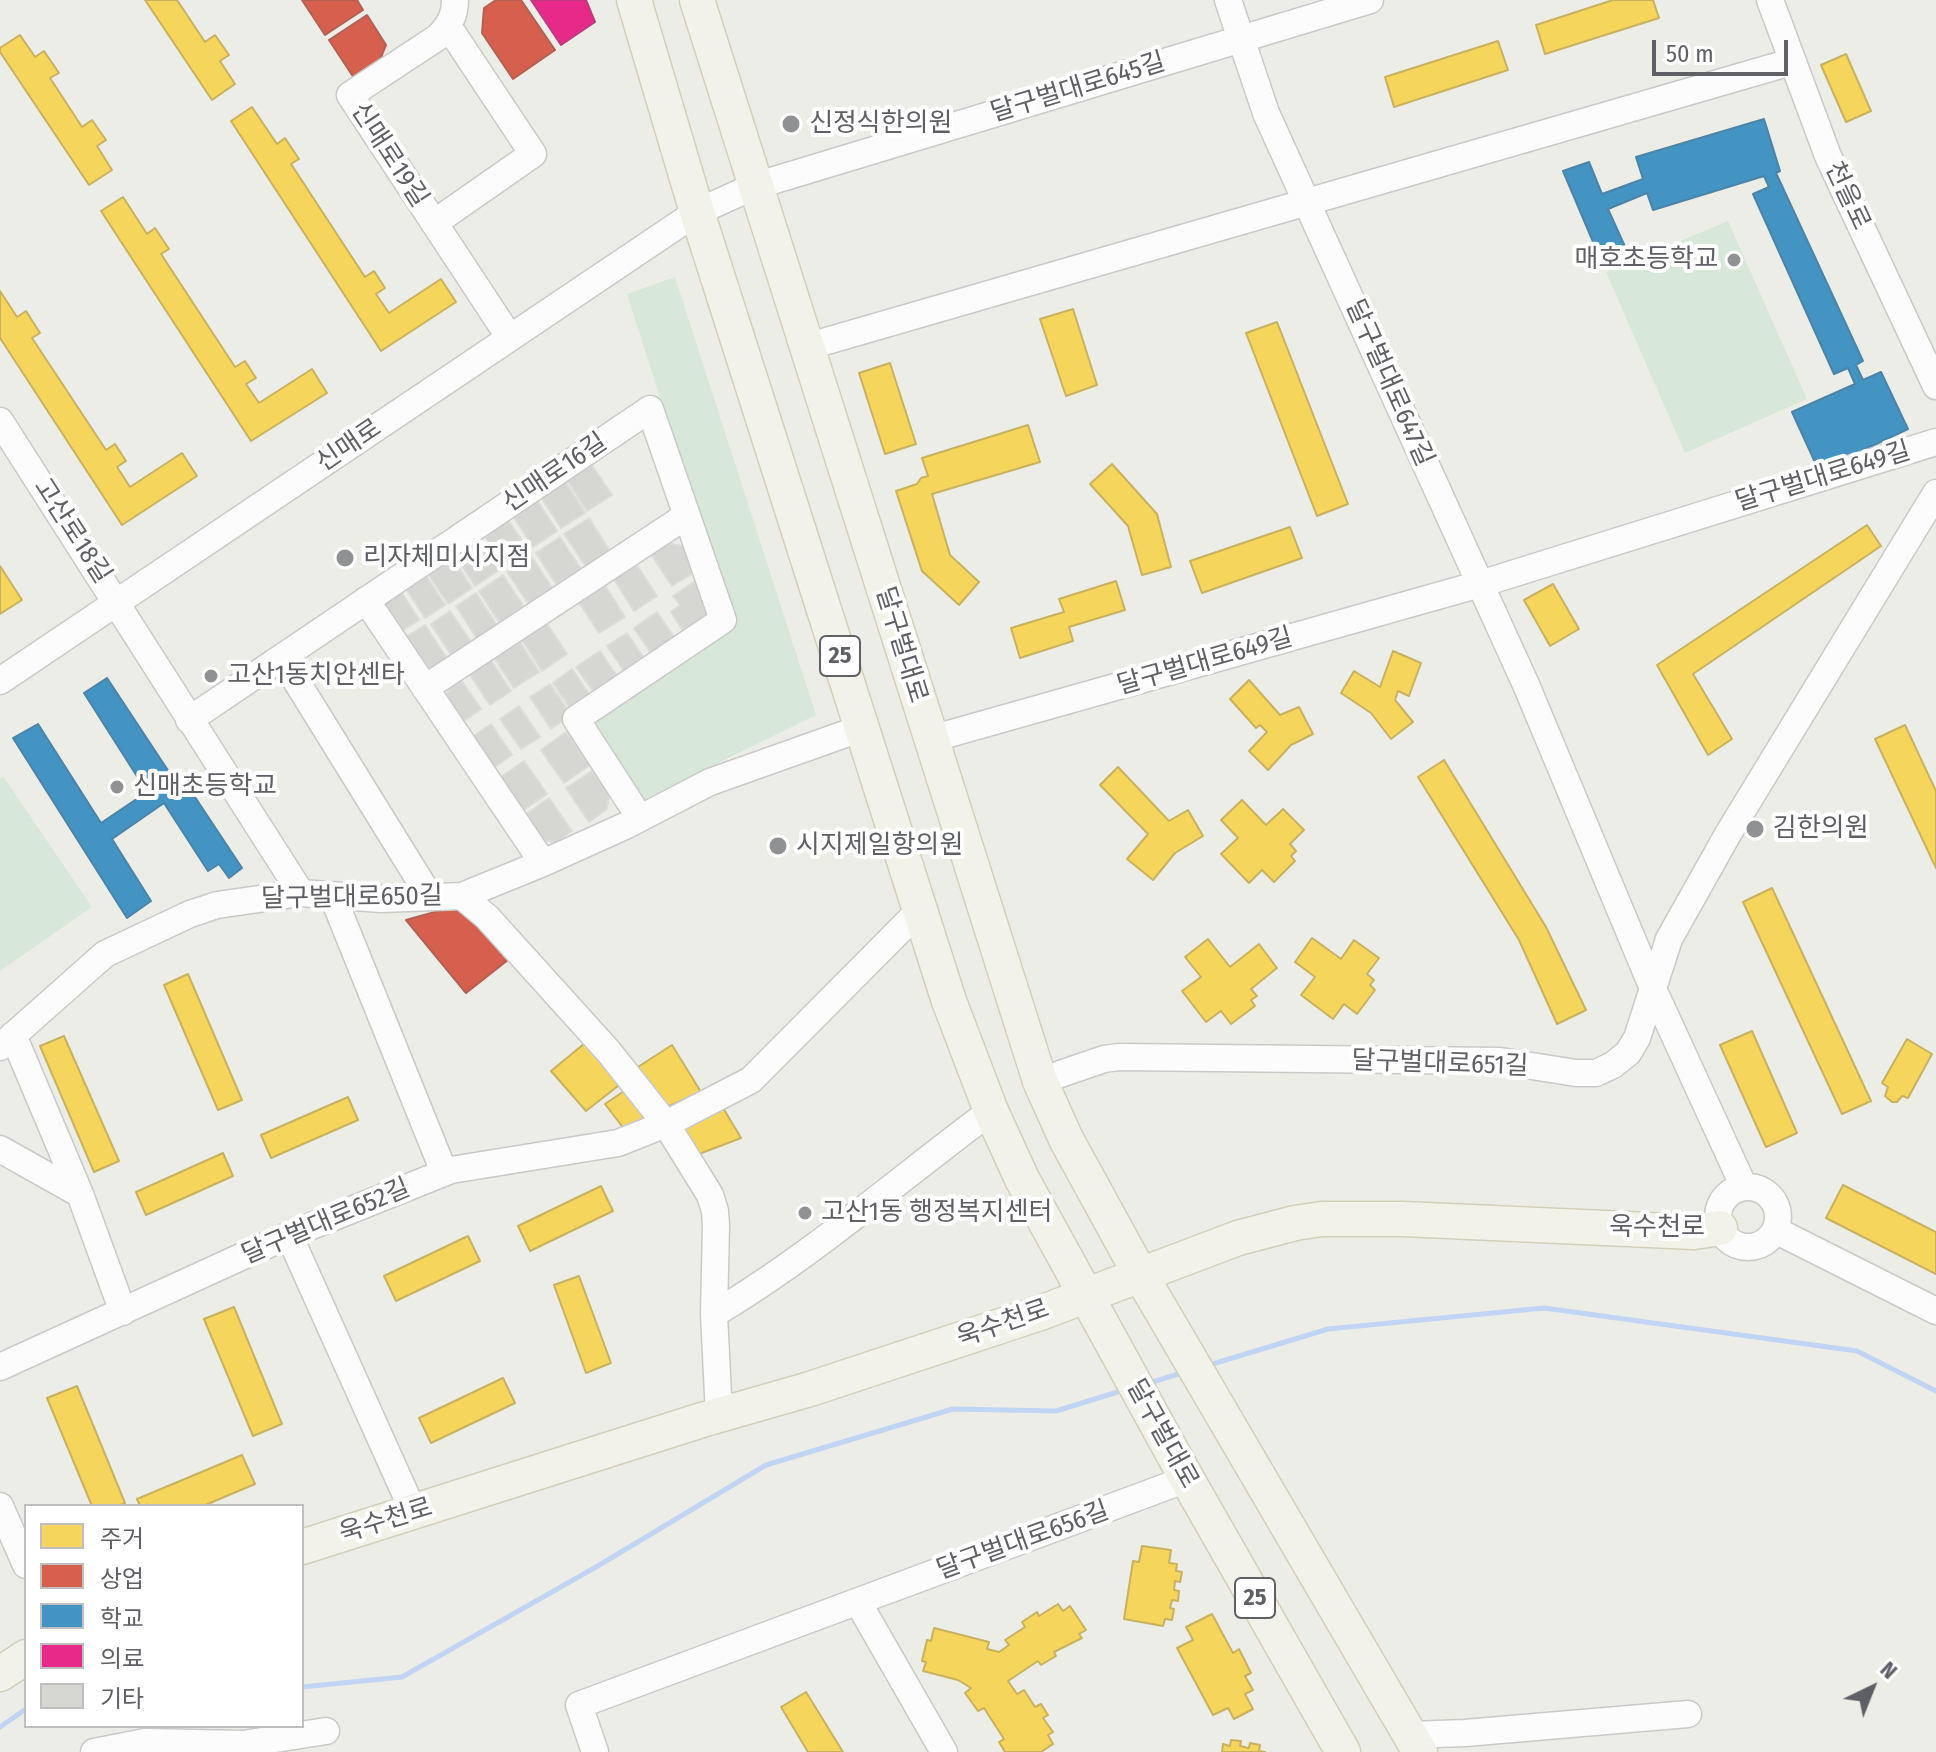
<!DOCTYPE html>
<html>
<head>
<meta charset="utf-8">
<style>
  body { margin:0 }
  #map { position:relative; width:1936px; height:1752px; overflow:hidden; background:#edede8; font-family:"Fira Sans Condensed","Noto Sans KR",sans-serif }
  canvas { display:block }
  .legend { position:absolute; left:24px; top:1504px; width:280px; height:224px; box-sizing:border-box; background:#fff; border:2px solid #bfbfc1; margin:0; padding:10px 14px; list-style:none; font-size:24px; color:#5e6065 }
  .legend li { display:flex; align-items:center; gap:16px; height:40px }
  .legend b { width:40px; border:2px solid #bfbfc1 }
  .north { position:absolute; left:1832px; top:1648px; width:80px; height:80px; -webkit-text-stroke:6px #fff; paint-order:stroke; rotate:43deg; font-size:22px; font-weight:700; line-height:32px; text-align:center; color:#5e6065 }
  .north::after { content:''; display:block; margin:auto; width:28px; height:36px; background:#5e6065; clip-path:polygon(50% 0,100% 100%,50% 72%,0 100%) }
  .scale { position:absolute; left:1652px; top:40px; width:136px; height:36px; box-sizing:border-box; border:4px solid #5e6065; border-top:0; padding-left:10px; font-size:24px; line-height:28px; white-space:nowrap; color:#5e6065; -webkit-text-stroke:6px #fff; paint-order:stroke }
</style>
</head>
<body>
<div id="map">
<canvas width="1936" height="1752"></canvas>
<ul class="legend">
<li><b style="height:22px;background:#f6d55c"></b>주거</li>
<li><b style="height:22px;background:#d6604d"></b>상업</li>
<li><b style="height:22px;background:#4393c3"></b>학교</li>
<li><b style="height:22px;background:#e7298a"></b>의료</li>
<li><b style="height:22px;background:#d6d6d3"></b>기타</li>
</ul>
<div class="north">N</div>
<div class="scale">50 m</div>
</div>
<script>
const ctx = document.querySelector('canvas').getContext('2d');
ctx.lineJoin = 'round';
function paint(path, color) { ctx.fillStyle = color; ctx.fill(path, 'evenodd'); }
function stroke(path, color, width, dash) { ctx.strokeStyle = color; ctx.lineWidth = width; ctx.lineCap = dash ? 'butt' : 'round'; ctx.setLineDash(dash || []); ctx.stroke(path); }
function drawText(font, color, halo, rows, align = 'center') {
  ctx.font = font + ' "Fira Sans Condensed","Noto Sans KR",sans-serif'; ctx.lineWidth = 8; ctx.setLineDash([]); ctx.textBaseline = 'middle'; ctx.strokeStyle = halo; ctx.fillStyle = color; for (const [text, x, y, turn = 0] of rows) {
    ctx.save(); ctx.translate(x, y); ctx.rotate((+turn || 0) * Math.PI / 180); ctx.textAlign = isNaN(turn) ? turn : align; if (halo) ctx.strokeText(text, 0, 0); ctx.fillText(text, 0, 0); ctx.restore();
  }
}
paint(new Path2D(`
  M1728,221l79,178 -122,54 -79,-181z
  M675,277l141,438 -173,85 -49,-78 138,-98 -105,-330z
  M3,776l89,131 -92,64v-193z`), '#d7e8d8');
const homes = new Path2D(`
  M145,0h32l28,42 10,-7 14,20 -9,6 15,23 -23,16z
  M1613,0h40l6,18 -114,36 -9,-29z
  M20,35l15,22 9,-6 15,22 -9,5 32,49 10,-7 14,20 -9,6 15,24 -23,15 -89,-133v-4z
  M1498,41l10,29 -114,37 -9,-30z
  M1846,54l25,57 -25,11 -25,-57z
  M252,107l25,37 8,-6 14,21 -8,5 74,113 9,-6 11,17 -9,6 13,19 52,-34 15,23 -75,49 -150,-230z
  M123,197l24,37 8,-6 14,21 -8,5 74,113 10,-6 11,17 -10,6 13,19 53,-34 15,24 -76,48 -150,-230z
  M0,291l17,26 9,-6 14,22 -8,5 74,112 9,-6 11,17 -9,6 13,20 52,-34 15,23 -75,49 -122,-187z
  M1073,309l24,76 -31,11 -26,-77z
  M1277,322l71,182 -31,12 -71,-183z
  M890,363l26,81 -31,10 -26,-81z
  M1028,425l12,37 -108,32 18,61 29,27 -20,23 -37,-34 -26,-80 21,-7 4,-6 7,-2 -6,-18z
  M1112,464l45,50 14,53 -29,8 -14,-49 -38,-42z
  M1867,525l14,21 -188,128 39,65 -24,16 -51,-90z
  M1290,527l12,31 -100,35 -12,-32z
  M0,566l22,34 -22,14z
  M1116,581l9,29 -56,17 4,14 -53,17 -9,-30 53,-16 -5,-13z
  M1553,584l26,45 -29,17 -26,-46z
  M1393,651l28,12 -12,33 -11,-5 -3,9 18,22 -22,17 -20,-26 -30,-20 13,-22 26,16z
  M1249,680l31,35 19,-8 14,27 -22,11 -23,25 -19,-19 18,-19 -7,-7 -4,3 -26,-29z
  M1905,725l31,66v77l-61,-129z
  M1444,760l102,167 40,83 -29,14 -38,-84 -101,-163z
  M1118,767l51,54 19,-11 15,26 -28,17 -22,27 -26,-21 21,-25 -48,-49z
  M1242,800l24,25 17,-16 21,21 -14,14 6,7 -5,5 4,5 -21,21 -12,-12 -13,13 -28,-29 17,-16 -17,-18z
  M1772,888l99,213 -29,13 -99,-212z
  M1312,938l29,21 13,-19 25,18 -12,16 7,6 -4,5 5,5 -18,24 -13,-10 -11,15 -32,-24 14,-18 -20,-15z
  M1208,939l22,28 29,-23 18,24 -26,21 6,7 -6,4 4,6 -24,18 -10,-13 -15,11 -24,-31 19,-14 -16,-20z
  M188,974l54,126 -24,10 -54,-125z
  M1752,1031l45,102 -31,14 -46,-102z
  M64,1036l55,125 -25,11 -54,-126z
  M1907,1039l25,15 -24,44 -6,-2 -5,6h-5l-7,-6 3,-9 -6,-4z
  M585,1043l38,39 -37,29 -35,-40z
  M672,1045l29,47 -41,18 -30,-38z
  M630,1087l23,31 -28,12 -20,-26z
  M348,1097l10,23 -87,38 -10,-23z
  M719,1101l22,37 -50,19 -21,-32z
  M223,1153l10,23 -87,39 -10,-23z
  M1843,1185l93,47v42l-110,-56z
  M601,1186l12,25 -83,40 -12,-25z
  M468,1236l12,25 -84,40 -12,-25z
  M579,1276l32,87 -25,10 -32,-88z
  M234,1307l48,117 -29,12 -49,-117z
  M503,1378l12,25 -84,40 -12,-25z
  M77,1386l48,117 -6,3h-27l-45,-108z
  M242,1455l13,29 -52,22h-63l-3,-7z
  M1142,1546l29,4 -2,13 8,1 -1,7 6,1 -2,10 -5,-1 -1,9 5,1 -1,10 -6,-1 -2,8 4,1 -2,11 -7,-1 -2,7 -39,-7 9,-58 6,1z
  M1058,1604l5,7 7,-5 16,24 -7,4 3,4 -28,14 2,4 -15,9 -3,-4 -30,20 9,13 7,-4 11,17 6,-3 7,11 -5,3 10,14 -5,3 5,9 -12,8h-36l-6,-10 5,-3 -20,-31 -6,3 -13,-18 6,-5 -13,-8 -35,-9 3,-9 -4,-1 5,-21 4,1 3,-13 55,14 -2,7 12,3 10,-7 -4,-5 20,-13 -3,-5 15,-10 2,4z
  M1212,1614l21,39 6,-4 12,24 -6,3 8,14 -8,4 8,15 -19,10 -6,-11 -15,7 -36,-67 16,-8 -7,-13z
  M806,1692l37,60h-35l-27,-45z
  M1231,1740l10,1 -1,5 9,2 1,-5 10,2 -1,6 6,1h-43l1,-8 7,2z`);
paint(homes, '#f6d55c');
stroke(homes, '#c8b25f', 2);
const shops = new Path2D(`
  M302,0h55l6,10 -38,25z
  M496,0h25l34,50 -42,29 -31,-46 2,-25z
  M367,15l19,30 -6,15 -26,18 -25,-38z
  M460,905l53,51 -47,37 -60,-73z`);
paint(shops, '#d6604d');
stroke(shops, '#b26054', 2);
const schools = new Path2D(`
  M1764,119l16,52 -4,2 87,188 -7,4 7,15 18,-8 27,57 -89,42 -27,-59 63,-28 -7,-16 -14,6 -81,-180 16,-7 -5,-11 -111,34 -6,-17 -39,16 19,42 -25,12 -39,-92 26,-9 13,32 41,-15 -7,-22z
  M107,678l68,103 6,-5 61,92 -13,10 -10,-14 -11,7 -44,-68 -52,36 39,62 -24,17 -114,-180 25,-14 63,99 46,-31 -63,-99z`);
paint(schools, '#4393c3');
stroke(schools, '#4b84a7', 2);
const health = new Path2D(`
  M531,0h55l9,22 -34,23z`);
paint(health, '#e7298a');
stroke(health, '#be3a7f', 2);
stroke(new Path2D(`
  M1206,1366l122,-37 216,-21 313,43 79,40
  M1149,1383l36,-11
  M302,1687l100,-10 194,-110 170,-102 187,-56 103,2 68,-21
  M0,1727l26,-18`), '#c0d4f3', 5);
const building = new Path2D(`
  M589,461l23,34 -25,16 -22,-34z
  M563,478l22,35 -24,15 -22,-34z
  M535,497l22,34 -24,16 -22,-34z
  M506,517l23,34 -25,16 -22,-35z
  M589,518l22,35 -24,15 -23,-34z
  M477,536l22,34 -24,16 -22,-34z
  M560,537l23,35 -25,15 -22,-34z
  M668,543l19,4 8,25 -23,14 -21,-32z
  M450,554l22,34 -24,16 -23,-35z
  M532,557l22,34 -24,15 -23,-34z
  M636,564l21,32 -23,15 -21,-33z
  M423,571l22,34 -20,13 -22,-34z
  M503,575l23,35 -25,15 -22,-34z
  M697,580l11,42 -21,15 -16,-25 9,-7 -7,-9z
  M604,584l21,33 -26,16 -21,-32z
  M399,588l20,32 -20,13 -15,-23 2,-13z
  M476,593l22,34 -20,13 -22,-34z
  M450,611l23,34 -20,13 -22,-34z
  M657,612l21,31 -23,16 -21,-31z
  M546,622l21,32 -25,17 -21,-33z
  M425,625l23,35 -13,9 -15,-4 -17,-26z
  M627,633l21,31 -20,13 -21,-31z
  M518,639l21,33 -25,16 -21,-32z
  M600,651l21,31 -23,16 -22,-31z
  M490,659l21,32 -21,14 -21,-32z
  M572,669l21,31 -19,14 -21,-31z
  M461,680l20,29 -20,14 -15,-21 3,-14z
  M550,684l21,31 -20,14 -21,-32z
  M519,706l21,31 -19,12 -21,-30z
  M491,724l21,31 -20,14 -21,-31z
  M566,732l24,33 -26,18 -23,-33z
  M524,761l23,33 -26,18 -23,-33z
  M592,771l17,24 -2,14 -18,13 -23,-34z
  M549,798l23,33 -17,12 -16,-5 -15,-22z`);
paint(building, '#d6d6d3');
stroke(building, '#dcdcd8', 2);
const minor = new Path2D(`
  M455,0c0,16 -6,26 -17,37l-88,58 160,243
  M1228,0l38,113 261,574 127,304 90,196
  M1770,0l58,156 108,230
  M434,223l99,-69 -85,-128
  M806,347l985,-285
  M0,421l301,472
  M366,600l177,263
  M282,658l148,239
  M0,681l697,-469 58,-26 615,-186
  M425,688l261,-172
  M189,720l461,-311 73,211 -147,99 64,99
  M931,739l549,-155 456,-142
  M462,896l25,21 122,135 57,72 44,71 5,16 1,15 -2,88 5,101
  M333,897l111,275
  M13,1035l67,159
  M0,1047l105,-93 85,-40 27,-9 84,-12 80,6 81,-3 81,-33 84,-38 83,-43 152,-54
  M1040,1081l64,-22 15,-2 381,4 76,12h20l17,-8 15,-12 9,-15 32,-99 59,-105 208,-341
  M0,1149l80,45 43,118
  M1718 1217a30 30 0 1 1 60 0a30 30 0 1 1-60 0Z
  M1775,1230l161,81
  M289,1235l125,278
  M714,1314c99,-59 185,-135 277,-203
  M0,1367l289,-132 162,-65 167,-27 48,-19 85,-44 169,-170
  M0,1506l26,59
  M858,1602l86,150
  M1410,1735l55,-2 223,-19
  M94,1752l51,-10 98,2 83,-13
  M595,1752l-16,-47 608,-226`);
const major = new Path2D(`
  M634,0l63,212 252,789 42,110 31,68 165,300 156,273
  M697,0l343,1081 26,58 74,135 280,478
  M302,1547l400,-127 108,-31 230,-76 198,-75 57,-15 27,-4h81l291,13 26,-4
  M0,1674l26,-17`);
stroke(minor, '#c9c9c9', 29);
stroke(major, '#d3d0b8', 37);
stroke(minor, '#fcfcfc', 26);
stroke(major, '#f2f2e9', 34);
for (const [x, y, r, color] of [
  [791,124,10,"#909193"],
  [1734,260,8,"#909193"],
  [345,558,10,"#909193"],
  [211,676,8,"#909193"],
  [117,787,8,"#909193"],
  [1755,829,10,"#909193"],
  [778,846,10,"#909193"],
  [805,1213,8,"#909193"]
]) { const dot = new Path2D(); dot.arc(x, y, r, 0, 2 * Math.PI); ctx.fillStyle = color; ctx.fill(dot); stroke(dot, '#fff', 3); }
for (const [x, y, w] of [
  [840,656,40],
  [1255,1598,40]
]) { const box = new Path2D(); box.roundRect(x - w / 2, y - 20, w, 40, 6); ctx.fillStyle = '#fff'; ctx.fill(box); stroke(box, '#5e6065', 2); }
drawText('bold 24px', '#5e6065', null, [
  ["25",840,656],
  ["25",1255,1598]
]);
drawText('26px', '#5e6065', '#fff', [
  ["달구벌대로645길",1078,88,-17],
  ["신매로19길",389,155,57],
  ["천을로",1847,196,65],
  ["달구벌대로647길",1389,383,66],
  ["신매로",349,446,-34],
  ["신매로16길",555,473,-34],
  ["달구벌대로649길",1823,477,-17],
  ["고산로18길",72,531,57],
  ["달구벌대로",901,645,73],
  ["달구벌대로649길",1205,662,-16],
  ["달구벌대로650길",352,898,-1],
  ["달구벌대로651길",1440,1064,2],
  ["달구벌대로652길",326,1222,-23],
  ["욱수천로",1657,1228],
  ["욱수천로",1003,1324,-19],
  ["달구벌대로",1162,1434,61],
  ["욱수천로",386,1521,-17],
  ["달구벌대로656길",1023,1541,-20]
]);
drawText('26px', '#5e6065', '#fff', [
  ["신정식한의원",809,124],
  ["매호초등학교",1718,260,"right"],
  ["리자체미시지점",363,558],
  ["고산1동치안센타",227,676],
  ["신매초등학교",133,787],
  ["김한의원",1773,829],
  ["시지제일항의원",796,846],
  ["고산1동 행정복지센터",821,1213]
], 'left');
</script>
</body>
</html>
